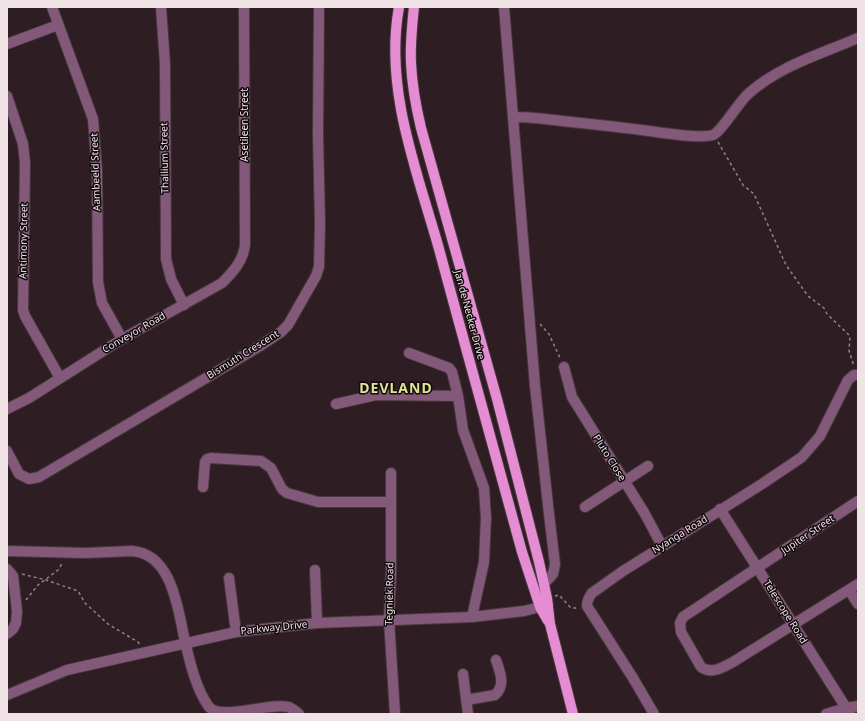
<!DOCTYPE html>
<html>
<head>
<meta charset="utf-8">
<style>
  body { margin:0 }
  #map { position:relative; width:865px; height:721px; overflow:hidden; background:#2e1d23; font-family:"Noto Sans",sans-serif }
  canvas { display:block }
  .frame { position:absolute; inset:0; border:8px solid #efe3e6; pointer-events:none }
</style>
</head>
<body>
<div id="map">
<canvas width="865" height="721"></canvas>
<div class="frame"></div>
</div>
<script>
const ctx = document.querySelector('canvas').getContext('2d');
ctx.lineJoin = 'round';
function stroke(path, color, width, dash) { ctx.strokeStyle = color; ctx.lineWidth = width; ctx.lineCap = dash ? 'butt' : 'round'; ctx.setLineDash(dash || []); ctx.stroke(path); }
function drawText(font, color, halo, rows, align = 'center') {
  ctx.font = font + ' "Noto Sans",sans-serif'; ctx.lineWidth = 3; ctx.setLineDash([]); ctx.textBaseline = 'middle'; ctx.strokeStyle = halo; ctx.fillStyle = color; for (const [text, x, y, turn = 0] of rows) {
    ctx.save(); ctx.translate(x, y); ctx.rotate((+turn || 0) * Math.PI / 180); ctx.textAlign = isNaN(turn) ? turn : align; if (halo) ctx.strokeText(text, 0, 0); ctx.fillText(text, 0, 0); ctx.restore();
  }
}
const minor = new Path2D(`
  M52,7l41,112 4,52 1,111 4,21 20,36
  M161,7l4,57 1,195 5,20 13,26
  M504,7l31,379 14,128 6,50 -2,10 -9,10
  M7,44l51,-19
  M7,96l16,48 2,19 -2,147 2,6 35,62
  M514,117c16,0 32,2 48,4 29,3 58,6 87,10 15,2 51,8 64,4 8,-3 26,-33 35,-41 31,-28 73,-40 110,-56
  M409,353l40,15 3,4 6,24 5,34 21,58 2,30 -2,44 -12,55
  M564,367l8,30 73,117 17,32
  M336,404l40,-9 82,1
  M7,409l22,-11 93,-59 100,-56c11,-11 22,-23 23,-39l-1,-237
  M7,451l12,23 10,5 10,-2 221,-131 21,-14 7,-7 28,-49 3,-9 1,-44 -2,-88 1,-128
  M391,473v99l-2,48 6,94
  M203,487l2,-25 2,-3 4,-1 50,3 10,7 11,21 5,4 31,9h72
  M858,501l-175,116 -3,6 1,9 20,35c11,8 22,0 32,-5l125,-78
  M585,507l63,-41
  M720,509l130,205
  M7,551l78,2 47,-2c41,3 46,60 53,90 5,22 11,48 24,66 12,14 61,-5 80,0 4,2 7,4 10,7
  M7,569l6,7 4,35 -1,12 -3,6 -6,5
  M315,570l2,53
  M229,578l7,54
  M849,590l9,14
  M463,674l5,40
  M7,695l60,-25 169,-38 81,-9 155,-6 52,-6 24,-6
  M466,700l29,-5c11,-10 5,-23 1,-35
  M654,714l-21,-36 -46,-72c0,-5 2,-9 5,-13l31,-22 139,-87 40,-27 18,-21 28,-56 6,-5h4
  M826,714l20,-6 12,-2`);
const major = new Path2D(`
  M399,7c-15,82 18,164 40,242 27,101 56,201 83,303l18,55 8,14
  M414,7c-2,19 -4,37 -3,56 1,22 5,44 10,65l76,271 42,163 8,36 3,26 23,90`);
stroke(minor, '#49393e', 12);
stroke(major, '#49393e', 12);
stroke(new Path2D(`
  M718,142l25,43 11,9 32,71 22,31 16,12 3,6 23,22 -1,15 5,15
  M540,324l9,10 11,24
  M22,574l24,6 32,11 7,12 23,21 30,18 2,3
  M555,596l4,-1 12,13h7
  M26,600l12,-15 20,-15 5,-8`), '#928388', 1.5, [3, 3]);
stroke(minor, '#83597a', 10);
stroke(major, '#e48dd3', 10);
drawText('10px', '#efe3e6', '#110a0c', [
  ["Asetileen Street",245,125,-90],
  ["Thallium Street",165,158,-91],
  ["Aambeeld Street",96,172,-92],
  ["Antimony Street",24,241,-89],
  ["Jan de Necker Drive",469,315,75],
  ["Conveyor Road",134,333,-30],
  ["Bismuth Crescent",243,355,-32],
  ["Pluto Close",609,458,58],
  ["Nyanga Road",680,535,-32],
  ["Jupiter Street",808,535,-34],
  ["Tegniek Road",390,594,-89],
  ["Telescope Road",785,612,58],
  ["Parkway Drive",274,628,-6]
]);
ctx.letterSpacing = '1px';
drawText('bold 14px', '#dfe496', '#110a0c', [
  ["DEVLAND",396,389]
]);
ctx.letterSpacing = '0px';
</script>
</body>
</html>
